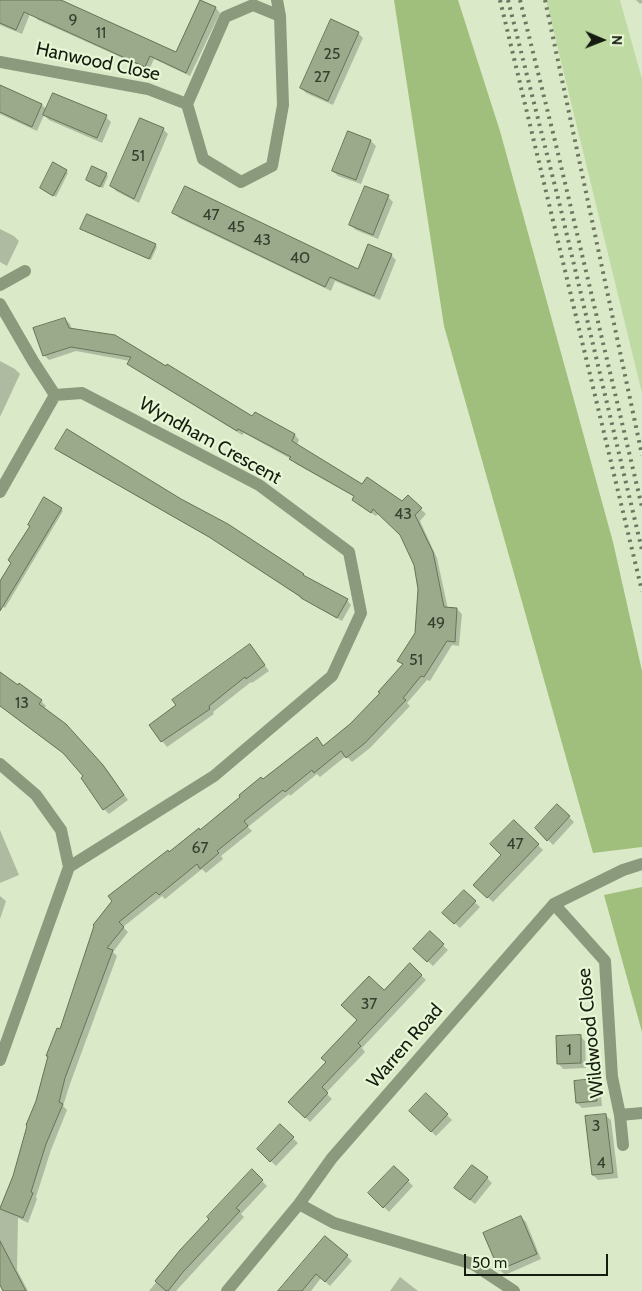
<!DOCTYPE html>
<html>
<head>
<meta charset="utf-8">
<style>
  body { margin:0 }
  #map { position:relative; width:642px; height:1291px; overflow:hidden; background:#daeac9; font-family:Cabin,sans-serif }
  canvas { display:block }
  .north { position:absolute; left:577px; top:15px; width:50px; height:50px; -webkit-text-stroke:4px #e7f7d6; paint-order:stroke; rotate:91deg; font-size:14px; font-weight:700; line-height:20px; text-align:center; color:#151b0f }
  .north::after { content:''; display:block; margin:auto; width:18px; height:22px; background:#151b0f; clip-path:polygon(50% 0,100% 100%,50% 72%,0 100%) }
  .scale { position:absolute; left:464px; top:1254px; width:144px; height:22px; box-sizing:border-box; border:2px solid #151b0f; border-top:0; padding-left:6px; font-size:15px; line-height:18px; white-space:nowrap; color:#151b0f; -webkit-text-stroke:4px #e7f7d6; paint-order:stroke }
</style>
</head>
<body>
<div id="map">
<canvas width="642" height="1291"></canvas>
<div class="north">N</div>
<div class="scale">50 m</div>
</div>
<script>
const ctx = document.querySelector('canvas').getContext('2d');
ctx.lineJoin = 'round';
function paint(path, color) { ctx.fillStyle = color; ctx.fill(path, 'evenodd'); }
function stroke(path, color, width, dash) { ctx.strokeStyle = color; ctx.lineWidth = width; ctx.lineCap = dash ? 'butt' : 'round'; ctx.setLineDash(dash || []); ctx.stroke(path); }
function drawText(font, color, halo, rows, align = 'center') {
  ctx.font = font + ' Cabin,sans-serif'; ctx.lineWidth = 4.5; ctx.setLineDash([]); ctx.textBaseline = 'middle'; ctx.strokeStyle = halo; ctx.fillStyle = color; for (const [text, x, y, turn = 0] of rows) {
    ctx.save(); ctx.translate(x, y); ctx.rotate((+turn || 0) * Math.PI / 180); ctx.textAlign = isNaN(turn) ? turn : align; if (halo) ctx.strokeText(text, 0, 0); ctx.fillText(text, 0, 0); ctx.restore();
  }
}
paint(new Path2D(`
  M546,0h74l22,79v314z`), '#c0daa4');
paint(new Path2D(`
  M394,0h64l42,131 113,411 29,129v176l-49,6 -149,-527z
  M642,887v145l-38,-137z`), '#a0bf7c');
paint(new Path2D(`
  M0,0h17l15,9 -10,25 -22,-9z
  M41,0h17l118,54 25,-53 15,7 4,5 -30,63 -36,-17 -5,11 -111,-50 -4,-4z
  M636,0h6v3l-2,1z
  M332,21l26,12 5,5 -30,67 -27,-12 -5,-5z
  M0,86l42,19 5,5 59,7 5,5 -9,21 -53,-23 -5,-5 -7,16 -37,-17z
  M163,129l5,5 -29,69 -23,-12 -4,-5z
  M349,133l22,8 5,5 -15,38 -23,-8 -5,-5z
  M66,171l2,2 -12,24 -14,-9z
  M106,174l2,2 -5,12 -16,-8z
  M388,197l5,5 -15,37 -22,-9 -6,-5z
  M174,213l184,58 33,-16 5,5 -16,40 -45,-19 -4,10 -152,-73z
  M0,229l14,7 5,5 -12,25 -7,-4z
  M81,229l74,16 2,2 -6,13z
  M65,319l5,5 2,5 43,7 138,82 2,-4 40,21 4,5 -2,5 66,41 39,17 6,-6 18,17 -6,7 17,37 11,51h9l5,5 -3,32 -7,-1 -22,36 -3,-1 -20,23 3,3 -40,42 -18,14 -6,-6 -26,21 -3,-3 -27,22 -1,-2 -41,33 4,4 -31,25 2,3 -17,14 -4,-4 -37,30 -3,-3 -39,31 5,5 -15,20 4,4 -47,128 -7,22 4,4 -16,40 -15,47 1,2 -9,24 -10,-5 -1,52 11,21h-24l-4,-8v-72l14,-35 23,-75 59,-175 73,-72 31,-23 63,-51 58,-36 3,3 27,-22 31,-32 21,-28 -4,-4 17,-28 4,-44 -5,-24 -14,-31 -22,-21 -3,3 -18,-12 -3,-7 -59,-33 -5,-5 -47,-26 -2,2 -109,-67 -5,-4 2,-3 -54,-10 -27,9 -5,-5z
  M0,361l15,8 5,5 -20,43z
  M57,449l246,126 44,25 4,5 -9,16 -36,-20 -92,-61 -153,-87z
  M61,509l2,2 -58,97 -5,-3v-21z
  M250,645l19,26 -17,12 -1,-1 -38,30 1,2 -47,33 -17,-21z
  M0,674l41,27 5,5 -3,3 28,21 37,41 20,29 -19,14 -5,-5 -19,-33 -17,-19 -68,-51z
  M558,806l16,16 -21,23 -17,-17z
  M514,821l29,29 -50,52 -19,-17 29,-30z
  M0,830l19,45 -19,8z
  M464,892l16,15 -20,21 -16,-15z
  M0,896l6,5 -6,18z
  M430,933l18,17 -15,16 -18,-17z
  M410,965l16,15 -64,68 3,4 -39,41 6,6 -22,23 -20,-20 38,-40 30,-42z
  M580,1036l5,5 1,27 -23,1 -5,-6z
  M595,1080l5,5 2,21 -20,2 -5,-5z
  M427,1095l25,25 -16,16 -25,-25z
  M605,1115l6,5 7,58 -20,2 -5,-5z
  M280,1126l18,17 -22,23 -18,-17z
  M394,1167l19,19 -24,26 -19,-19z
  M252,1171l15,15 -26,28 3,3 -68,74h-27l32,-40z
  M487,1178l5,5 -17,21 -14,-11z
  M521,1217l5,5 15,37 -36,16 -5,-5z
  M347,1256l5,5 -22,25 -9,-8 -10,13h-31z
  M400,1277l18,14h-28z`), '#0003');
const building = new Path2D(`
  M0,0h61l115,52 24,-52 16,7 -30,66 -36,-17 -5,11 -121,-55 -8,18 -16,-7z
  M331,19l28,13 -31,69 -28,-13z
  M0,85l42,19 -10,23 -32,-15z
  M53,93l54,22 -10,23 -54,-23z
  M140,118l24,10 -30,71 -24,-13z
  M348,131l23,9 -15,40 -24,-9z
  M53,162l14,8 -14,26 -13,-8z
  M92,166l15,7 -7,14 -14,-7z
  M185,186l173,83 10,-25 24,10 -18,42 -44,-19 -5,10 -153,-74z
  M365,186l24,9 -16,40 -24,-10z
  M87,214l69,30 -7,15 -69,-30z
  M65,318l4,10 46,7 51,31 1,-2 85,52 3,-4 40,22 -3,7 70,43 5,-7 35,24 6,-6 14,13 -7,7 18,37 11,55 13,1 -2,34 -8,-1 -23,36 -3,-1 -18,22 3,2 -41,43 -19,15 -5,-7 -27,22 -2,-3 -27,22 -2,-2 -39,31 4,5 -31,25 2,2 -19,16 -3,-5 -38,31 -3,-3 -37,30 5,5 -17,21 6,2 -48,128 -6,24 4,2 -17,40 -15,48 2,1 -10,25 -23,-9v-1l13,-32 14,-50 -1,-1 10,-24 12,-45h-2l11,-28 3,1 34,-103 -1,-1 19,-24 -4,-5 60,-46 1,2 30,-24 1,2 40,-33 -1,-2 22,-18 2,2 54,-42 6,9 27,-22 30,-31 -2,-1 25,-28 -6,-3 18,-28 3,-44 -4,-24 -14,-30 -27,-26 -2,4 -19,-13 2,-4 -65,-37 2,-2 -53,-28 -1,2 -110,-67 4,-7 -60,-10 -28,9 -10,-28z
  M67,429l114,70 47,25 76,50 -1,1 45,24 -11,19 -36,-20v-1l-92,-60 -154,-88z
  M44,497l18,11 -62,103v-30l11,-18 -3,-3 22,-34 -2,-1z
  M250,644l15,21 -19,14 -1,-2 -36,29 1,3 -49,33 -12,-17 27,-20 -4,-5z
  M0,672l18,13 1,-2 23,17 -3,4 27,20 37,41 21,30 -21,15 -22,-32 2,-2 -20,-23 -63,-47z
  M557,804l13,12 -23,25 -12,-13z
  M514,820l25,24 -52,54 -14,-13 28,-30 -11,-11z
  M464,890l12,11 -22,23 -12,-11z
  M430,931l14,13 -17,18 -14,-13z
  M410,963l12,12 -64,68 3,3 -39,41 6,6 -23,25 -17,-16 38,-40 -5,-4 36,-38 -16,-15 28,-29 15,14z
  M581,1035v28l-24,1 -1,-28z
  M595,1079l2,22 -21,2 -2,-22z
  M426,1093l22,21 -17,18 -22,-21z
  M606,1114l7,59 -21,2 -7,-59z
  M280,1124l14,13 -24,25 -13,-13z
  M472,1165l16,12 -18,23 -16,-12z
  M394,1166l15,14 -26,28 -15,-15z
  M252,1169l11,11 -27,28 4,3 -57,61 -15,19h-2l-11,-10 25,-31 29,-31 -2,-2z
  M521,1216l16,38 -38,16 -16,-37z
  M325,1236l23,19 -23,27 -9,-8 -14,17h-24z
  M0,1241l26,50h-23l-3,-6z`);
paint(building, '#9baa8b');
stroke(building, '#657356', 1);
stroke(new Path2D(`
  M277,0l3,16
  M253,5l27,11 3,89 -11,61 -31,16 -38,-23 -16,-55 38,-87z
  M0,62l148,27 39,15
  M0,285l25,-14
  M0,304l33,57 22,34
  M0,492l55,-97 27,-2 177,92 90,67 12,61 -29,63 -118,100 -145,91
  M0,764l36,31 25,35 8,37 -69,193
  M554,904l51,57 7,116 8,38 3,30
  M620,1115l22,-2
  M299,1204l35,19 139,41 41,27
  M227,1291l72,-87 33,-46 222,-254 69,-34 19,-6`), '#8b997d', 12);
stroke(new Path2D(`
  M500,0l142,591
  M508,0l52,206 82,344
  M520,0l36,145 86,362
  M545,0l97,455`), '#6c7661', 4, [2.5, 5]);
drawText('16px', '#363f2e', null, [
  ["9",73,20],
  ["11",101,33],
  ["25",332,54],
  ["27",322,77],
  ["51",138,156],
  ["47",211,215],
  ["45",236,227],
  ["43",262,240],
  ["40",300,258],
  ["43",403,514],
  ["49",436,623],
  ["51",416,660],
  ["13",22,703],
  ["47",515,844],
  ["67",200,848],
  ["37",369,1004],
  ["1",569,1050],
  ["3",596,1126],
  ["4",601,1163]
]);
drawText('19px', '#151b0f', '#e7f7d6', [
  ["Hanwood Close",98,62,12],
  ["Wyndham Crescent",210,441,29],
  ["Wildwood Close",591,1033,-96],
  ["Warren Road",405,1046,-49]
]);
</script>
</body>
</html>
